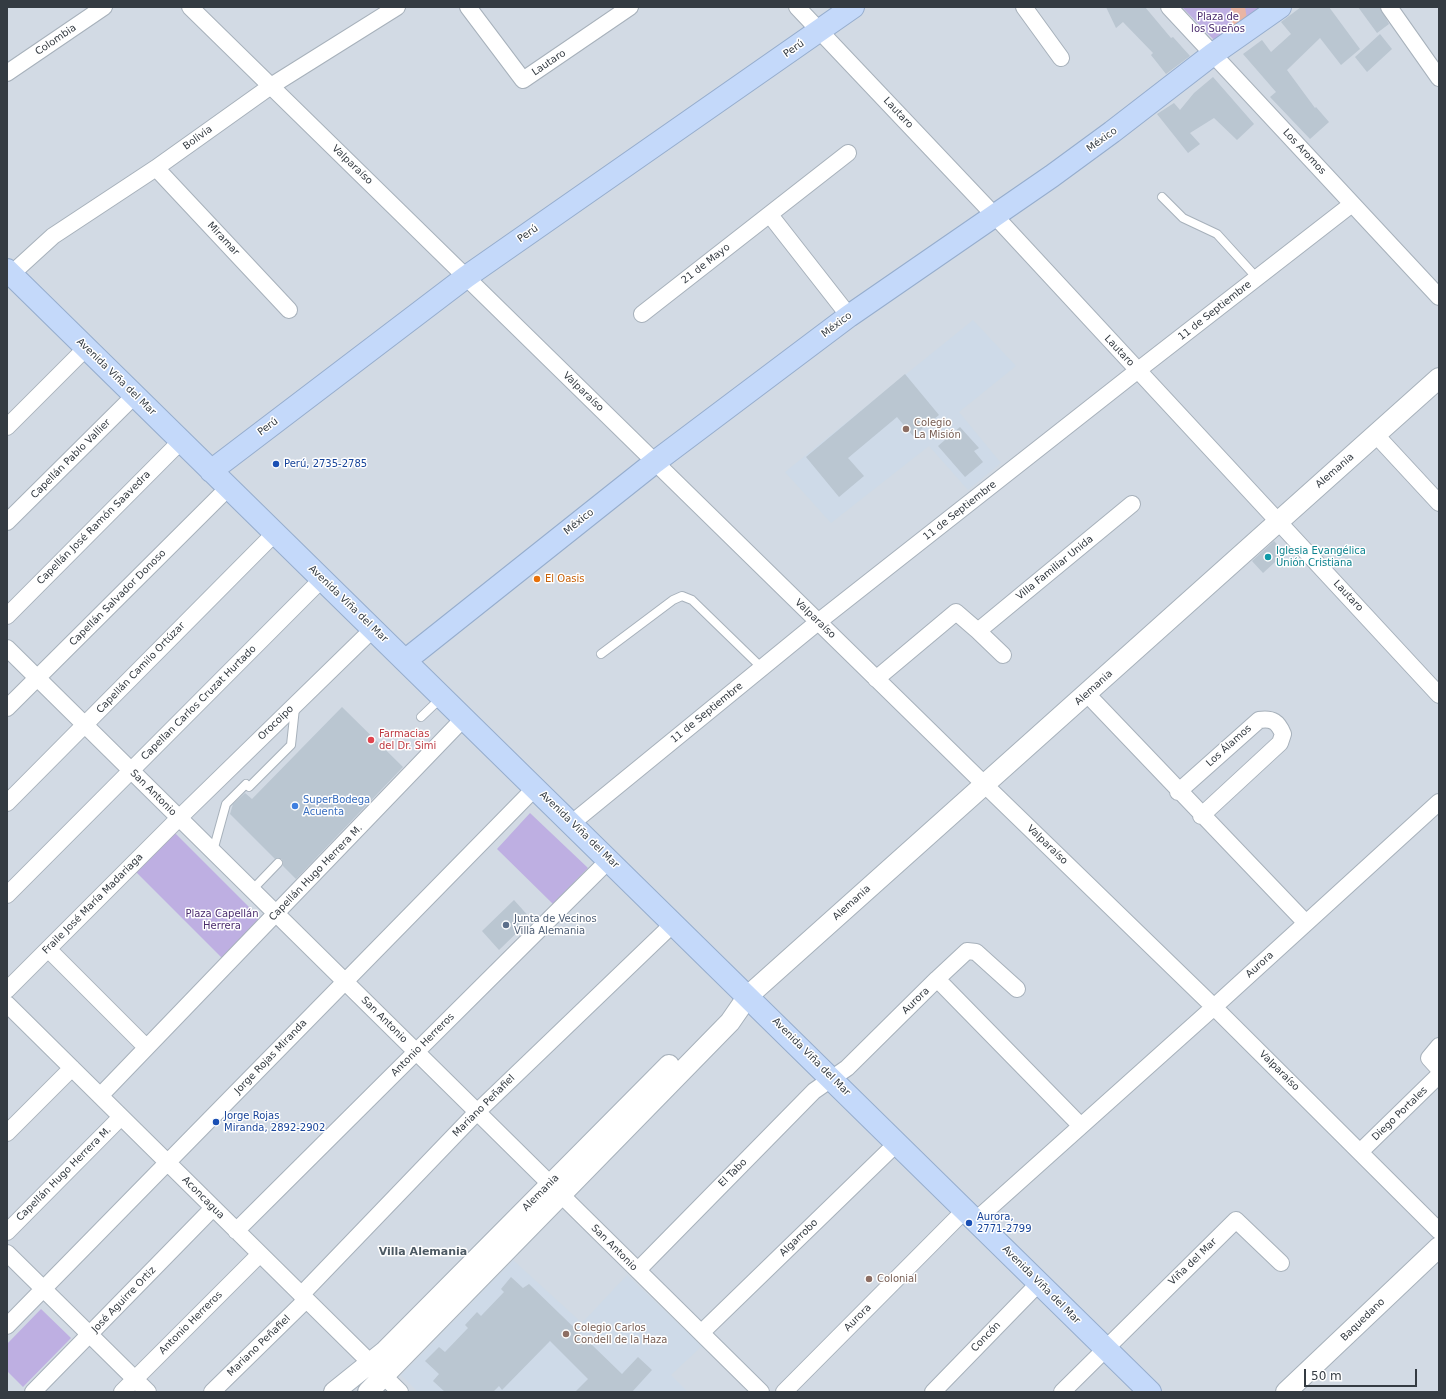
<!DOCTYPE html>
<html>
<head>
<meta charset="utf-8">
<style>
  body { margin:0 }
  #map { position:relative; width:1446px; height:1399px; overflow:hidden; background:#e4e9f0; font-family:"DejaVu Sans",sans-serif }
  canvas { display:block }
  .frame { position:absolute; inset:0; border:8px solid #343b42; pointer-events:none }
  .scale { position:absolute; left:1304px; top:1369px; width:113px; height:18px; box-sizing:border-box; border:2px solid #343b42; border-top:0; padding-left:5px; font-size:12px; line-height:14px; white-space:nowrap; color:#343b42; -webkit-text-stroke:3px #fff; paint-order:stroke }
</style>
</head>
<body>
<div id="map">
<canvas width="1446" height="1399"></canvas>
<div class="frame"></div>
<div class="scale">50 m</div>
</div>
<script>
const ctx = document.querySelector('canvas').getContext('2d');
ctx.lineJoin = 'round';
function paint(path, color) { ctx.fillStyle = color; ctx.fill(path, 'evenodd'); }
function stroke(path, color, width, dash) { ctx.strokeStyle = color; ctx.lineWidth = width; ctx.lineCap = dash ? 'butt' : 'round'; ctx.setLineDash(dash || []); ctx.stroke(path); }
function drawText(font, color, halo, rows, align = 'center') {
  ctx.font = font + ' "DejaVu Sans",sans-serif'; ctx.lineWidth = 3; ctx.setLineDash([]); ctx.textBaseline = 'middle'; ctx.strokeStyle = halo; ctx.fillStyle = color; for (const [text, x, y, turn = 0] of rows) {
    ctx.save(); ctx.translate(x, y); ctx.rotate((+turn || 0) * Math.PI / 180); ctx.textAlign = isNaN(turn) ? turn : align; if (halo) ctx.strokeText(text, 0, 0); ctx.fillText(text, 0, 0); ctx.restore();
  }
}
paint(new Path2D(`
  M7,7h1432v1385h-1432z`), '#d2dae4');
paint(new Path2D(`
  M973,320l43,46 -57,46 42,51 -33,27 -39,-44 -98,77 -46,-51z
  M513,1260l69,63 45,-48 75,71 -31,29 17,17h-270l-17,-17z`), '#cedae8');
paint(new Path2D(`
  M1182,7h80l-46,35z
  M530,813l58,55 -35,36 -56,-55z
  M175,833l87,87 -39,39 -87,-87z
  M41,1309l30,29 -48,49 -16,-16v-27z`), '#beafe2');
paint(new Path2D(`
  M1231,7h14l2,12 -15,11z`), '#e9b5a4');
paint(new Path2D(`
  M1106,7h39l26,31 2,-1 17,19 -24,18 -15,-19 2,-2 -30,-31 -7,6z
  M1301,7h28l31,42 -19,16 -21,-27 -33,32 28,38 1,-1 13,15 -19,17 -40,-42 6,-5 -33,-38 19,-14 9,12 20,-18 -10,-12z
  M1358,7h22l9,17 -12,9z
  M1380,34l12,15 -25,23 -12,-15z
  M1213,77l41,47 -17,16 -23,-22 -24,15 10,11 -12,9 -31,-39 17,-11 6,7 14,-17z
  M905,374l34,41 -26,21 -16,-19 -49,41 16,18 -25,21 -33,-40z
  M960,427l19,21 -5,3 9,11 -18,15 -27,-31z
  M1274,541l11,12 -22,20 -11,-12z
  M342,707l61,60 -107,112 -13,-13 -1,-7h-7l-45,-45 3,-10 12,-11 7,6z
  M514,900l17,19 -32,31 -17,-19z
  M511,1277l12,11 6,-4 93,90 16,-17 14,13 -20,22h-57l13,-13 -38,-38 -48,49 -3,-4 -6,6h-48l-12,-11 6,-7 -14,-13 14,-14 6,5 23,-24 -3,-3 12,-13 4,4 23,-24 -3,-3z`), '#bac6d1');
const service = new Path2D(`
  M1162,197l21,21 34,16 40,44
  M601,654l72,-54 9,-4 10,4 70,68
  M421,717l21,-20
  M213,851l13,-47 20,-20 3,3 42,-42 4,-37
  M252,890l26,-27`);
const minor = new Path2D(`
  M190,7l795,778 229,222 225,224
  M468,7l55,73 107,-73
  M797,7l198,209 444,479
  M1024,7l37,51
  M1169,7l270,290
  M1389,7l50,71
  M7,73l97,-66
  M156,168l133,142
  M770,215l79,101
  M7,278l46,-42 103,-68 115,-82 126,-79
  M642,314l206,-161
  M7,427l79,-79
  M1376,435l63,68
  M7,522l128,-127
  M7,616l174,-175
  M978,631l25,24
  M7,648l754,744
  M876,679l80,-67 22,19 154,-127
  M1087,694l219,229
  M7,708l222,-221
  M1178,792l81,-72c14,-2 19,2 24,14l-3,9 -79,73
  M7,803l268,-270
  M572,823l246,-201 319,-251 215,-167
  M7,895l315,-316
  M48,949l98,98
  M937,979l30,-28 9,1 41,37
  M7,990l172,-172 194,-189
  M7,1004l393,388
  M1439,1046l-10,12 10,11
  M100,1096l364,-378
  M7,1133l65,-65
  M1360,1152l79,-77
  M976,1220l238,-213 225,-205
  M236,1231l373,-371
  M7,1232l114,-115
  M7,1253l141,139
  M638,1270l176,-179 33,-23 90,-89 143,146
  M301,1295l176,-183 197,-189
  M7,1326l528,-538
  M701,1333l196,-190
  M33,1392l180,-184
  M122,1392l138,-138
  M212,1392l94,-92
  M784,1392l181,-182
  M933,1392l106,-109
  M1062,1392l174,-172 45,43`);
const tertiary = new Path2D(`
  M334,1392l51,-41 284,-286
  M368,1392l362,-370 18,-26 691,-618
  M1286,1392l153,-145`);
const secondary = new Path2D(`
  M7,270l1143,1122
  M211,471l255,-194 387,-270
  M406,660l249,-198 194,-146 203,-140 60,-44 101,-78 67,-47`);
stroke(service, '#a7b1bb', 10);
stroke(minor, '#a7b1bb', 18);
stroke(tertiary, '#a7b1bb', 22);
stroke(secondary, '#96adcd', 24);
stroke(service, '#fff', 8);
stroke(minor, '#fff', 16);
stroke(tertiary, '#fff', 20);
stroke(secondary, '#c4d9fa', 22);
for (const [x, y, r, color] of [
  [906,429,4,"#8d6e63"],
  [276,464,4,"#1a4fb4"],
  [1268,557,4,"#0f9aa8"],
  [537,579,4,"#e8710a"],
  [371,740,4,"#e0444e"],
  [295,806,4,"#3f7fe0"],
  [506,925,4,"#5c6f8a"],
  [216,1122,4,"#1a4fb4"],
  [969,1223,4,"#1a4fb4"],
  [869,1279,4,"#8d6e63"],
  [566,1334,4,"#8d6e63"]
]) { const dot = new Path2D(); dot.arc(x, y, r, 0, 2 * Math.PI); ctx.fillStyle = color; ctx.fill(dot); stroke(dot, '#fff', 1.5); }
drawText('10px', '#4b2d6e', '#fff', [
  ["Plaza de",1218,17],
  ["los Sueños",1218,29],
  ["Plaza Capellán",222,914],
  ["Herrera",222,926]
]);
drawText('10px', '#343b42', '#fff', [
  ["Colombia",56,40,-34],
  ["Perú",794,49,-35],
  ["Lautaro",549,63,-34],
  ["Lautaro",898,113,47],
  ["Bolivia",198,138,-36],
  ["México",1102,140,-36],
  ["Los Aromos",1304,152,47],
  ["Valparaíso",352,165,44],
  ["Perú",528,234,-35],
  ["Miramar",223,239,47],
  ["21 de Mayo",706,264,-38],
  ["11 de Septiembre",1215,311,-38],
  ["México",837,325,-37],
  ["Lautaro",1119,351,47],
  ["Avenida Viña del Mar",116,377,44],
  ["Valparaíso",583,392,44],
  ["Perú",268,427,-37],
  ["Capellán Pablo Vallier",71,459,-45],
  ["Alemania",1335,471,-41],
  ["11 de Septiembre",960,511,-38],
  ["México",579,522,-39],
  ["Capellán José Ramón Saavedra",94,528,-45],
  ["Villa Familiar Unida",1055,568,-39],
  ["Lautaro",1348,596,47],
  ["Capellán Salvador Donoso",118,598,-45],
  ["Avenida Viña del Mar",348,604,44],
  ["Valparaíso",815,619,44],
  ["Capellán Camilo Ortúzar",141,668,-46],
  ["Alemania",1094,688,-42],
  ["Capellan Carlos Cruzat Hurtado",199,703,-45],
  ["11 de Septiembre",707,713,-39],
  ["Orocoipo",276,723,-44],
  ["Los Álamos",1229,746,-42],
  ["San Antonio",153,793,45],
  ["Avenida Viña del Mar",579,830,44],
  ["Valparaíso",1047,845,44],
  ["Capellán Hugo Herrera M.",316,873,-46],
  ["Alemania",852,903,-42],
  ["Fraile José María Madariaga",93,904,-45],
  ["Aurora",1260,965,-42],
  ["Aurora",916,1001,-44],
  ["San Antonio",384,1020,45],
  ["Antonio Herreros",423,1045,-45],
  ["Jorge Rojas Miranda",271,1057,-46],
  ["Avenida Viña del Mar",811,1057,45],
  ["Valparaíso",1279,1071,45],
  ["Mariano Peñafiel",484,1106,-45],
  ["Diego Portales",1400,1114,-44],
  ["El Tabo",733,1173,-45],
  ["Capellán Hugo Herrera M.",64,1174,-45],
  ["Alemania",541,1193,-45],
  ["Aconcagua",203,1198,45],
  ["Algarrobo",799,1238,-44],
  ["San Antonio",614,1248,45],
  ["Viña del Mar",1193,1262,-44],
  ["Avenida Viña del Mar",1041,1285,45],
  ["José Aguirre Ortiz",124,1300,-46],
  ["Aurora",858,1318,-45],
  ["Baquedano",1363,1320,-44],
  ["Antonio Herreros",191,1323,-45],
  ["Concón",986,1337,-46],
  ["Mariano Peñafiel",259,1346,-44]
]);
drawText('10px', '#785e54', '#fff', [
  ["Colegio",914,423],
  ["La Misión",914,435],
  ["Colonial",877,1279],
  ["Colegio Carlos",574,1328],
  ["Condell de la Haza",574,1340]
], 'left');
drawText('10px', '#164399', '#fff', [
  ["Perú, 2735-2785",284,464],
  ["Jorge Rojas",224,1116],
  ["Miranda, 2892-2902",224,1128],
  ["Aurora,",977,1217],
  ["2771-2799",977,1229]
], 'left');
drawText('10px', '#0d838f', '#fff', [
  ["Iglesia Evangélica",1276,551],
  ["Unión Cristiana",1276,563]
], 'left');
drawText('10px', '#c56008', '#fff', [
  ["El Oasis",545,579]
], 'left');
drawText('10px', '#be3a42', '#fff', [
  ["Farmacias",379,734],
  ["del Dr. Simi",379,746]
], 'left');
drawText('10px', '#366cbe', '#fff', [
  ["SuperBodega",303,800],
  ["Acuenta",303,812]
], 'left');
drawText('10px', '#4e5e75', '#fff', [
  ["Junta de Vecinos",514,919],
  ["Villa Alemania",514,931]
], 'left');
drawText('bold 11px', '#4c5963', '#fff', [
  ["Villa Alemania",423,1252]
]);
</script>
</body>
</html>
